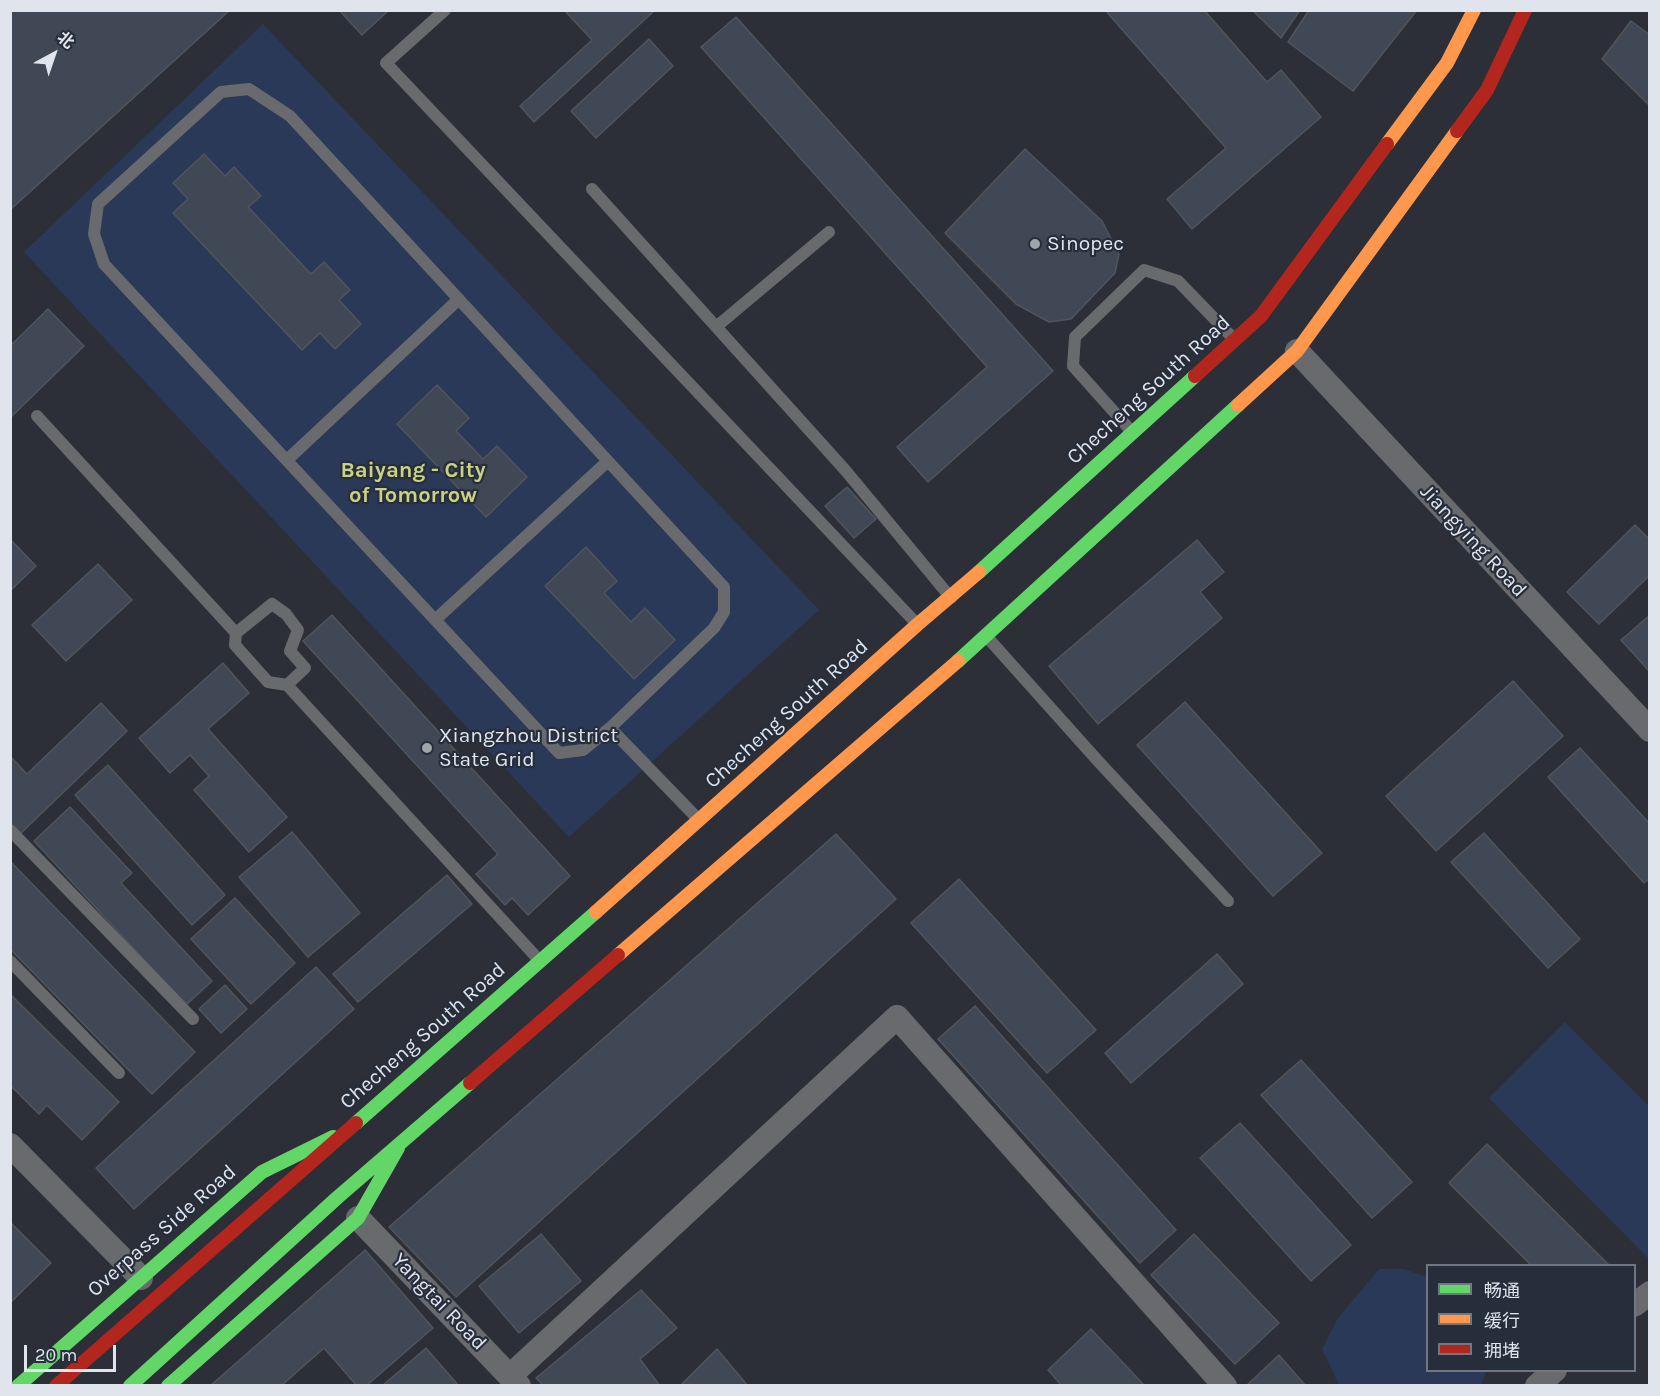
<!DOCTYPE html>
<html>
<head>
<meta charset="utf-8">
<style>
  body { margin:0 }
  #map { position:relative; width:1660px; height:1396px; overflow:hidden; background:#2c2f37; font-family:Karla,"Noto Sans SC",sans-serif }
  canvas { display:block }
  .frame { position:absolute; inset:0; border:12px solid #dfe4ed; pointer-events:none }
  .legend { position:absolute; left:1426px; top:1264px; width:210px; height:108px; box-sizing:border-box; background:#272e3b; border:2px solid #717782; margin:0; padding:8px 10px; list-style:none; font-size:18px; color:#dfe4ed }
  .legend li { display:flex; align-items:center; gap:12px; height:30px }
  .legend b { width:30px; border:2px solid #717782 }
  .north { position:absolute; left:24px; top:24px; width:60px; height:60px; -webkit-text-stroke:4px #272e3b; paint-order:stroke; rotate:40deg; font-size:16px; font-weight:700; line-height:24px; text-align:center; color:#dfe4ed }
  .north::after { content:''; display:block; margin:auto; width:21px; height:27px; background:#dfe4ed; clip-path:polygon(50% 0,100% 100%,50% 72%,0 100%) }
  .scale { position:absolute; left:24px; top:1345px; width:92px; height:27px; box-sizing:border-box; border:3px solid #dfe4ed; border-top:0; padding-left:8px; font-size:18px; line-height:21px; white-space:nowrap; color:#dfe4ed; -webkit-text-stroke:4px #272e3b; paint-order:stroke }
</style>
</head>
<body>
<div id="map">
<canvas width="1660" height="1396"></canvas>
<div class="frame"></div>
<ul class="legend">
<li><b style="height:8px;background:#63d668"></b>畅通</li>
<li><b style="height:8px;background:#ff974d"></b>缓行</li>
<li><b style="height:8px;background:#b3261e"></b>拥堵</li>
</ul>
<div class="north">北</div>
<div class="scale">20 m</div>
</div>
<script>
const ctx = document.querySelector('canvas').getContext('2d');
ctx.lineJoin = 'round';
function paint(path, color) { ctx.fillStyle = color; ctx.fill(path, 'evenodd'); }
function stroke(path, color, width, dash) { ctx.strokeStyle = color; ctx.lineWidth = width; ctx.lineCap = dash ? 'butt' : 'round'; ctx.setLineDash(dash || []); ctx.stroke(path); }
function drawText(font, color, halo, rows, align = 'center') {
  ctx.font = font + ' Karla,sans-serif'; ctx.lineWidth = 4.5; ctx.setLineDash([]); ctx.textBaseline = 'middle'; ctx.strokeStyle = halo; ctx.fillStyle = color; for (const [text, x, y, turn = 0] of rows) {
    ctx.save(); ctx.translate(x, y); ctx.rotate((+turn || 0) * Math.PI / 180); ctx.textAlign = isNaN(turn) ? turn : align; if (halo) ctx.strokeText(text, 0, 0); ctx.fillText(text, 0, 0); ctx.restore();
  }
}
paint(new Path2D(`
  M263,24l556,586 -250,227 -545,-585z
  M1565,1022l84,84v153l-160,-161z
  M1379,1269h25l23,8 1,93 58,1 -5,14h-142l-17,-36 16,-31z`), '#293957');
const building = new Path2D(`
  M10,10h220l-220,200z
  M339,10h50l-27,25z
  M564,10h91l-121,112 -14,-16 72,-66z
  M1105,10h99l63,72 14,-12 40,47 -129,112 -25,-30 59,-51z
  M1252,10h48l-19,28z
  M1309,10h108l-64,81 -65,-49z
  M736,17l317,354 -125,111 -31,-35 90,-80 -286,-320z
  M1631,21l19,14v71l-48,-47z
  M649,39l24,27 -77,72 -25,-27z
  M1025,149l77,72 17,33 -4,19 -44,46 -22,3 -33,-18 -71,-71z
  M204,154l21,22 9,-9 27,29 -13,11 63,67 13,-12 26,28 -11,10 22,24 -26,25 -15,-16 -18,17 -129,-137 15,-14 -15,-16z
  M48,309l36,37 -74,72v-72z
  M437,385l32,33 -13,13 27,28 14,-13 30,31 -41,40 -89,-93z
  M847,487l29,32 -22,19 -29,-32z
  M1635,525l15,15v35l-51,49 -32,-32z
  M10,539l26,27 -26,25z
  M1197,540l27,32 -24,20 22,26 -124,106 -49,-58z
  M586,547l31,34 -13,12 27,29 14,-14 30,32 -41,39 -89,-93z
  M98,564l34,36 -66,61 -34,-36z
  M332,615l238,261 -42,39 -16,-17 -7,7 -29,-31 22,-20 -195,-213z
  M1650,615v57l-29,-32z
  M223,663l26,30 -41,36 79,88 -38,35 -55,-62 15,-14 -19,-21 -20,18 -31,-35z
  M1513,681l50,55 -127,115 -50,-55z
  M1185,702l137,151 -49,43 -136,-151z
  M101,703l26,28 -108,104 -9,-9v-70l17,18z
  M1580,748l70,76v54l-6,5 -96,-106z
  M108,765l117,130 -33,30 -117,-130z
  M70,807l62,66 -11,10 91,98 -26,24 -152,-164z
  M292,832l68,81 -52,44 -69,-80z
  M1484,833l96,106 -32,29 -97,-106z
  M836,834l60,65 -440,398 -67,-70z
  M10,861l185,191 -43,42 -142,-145z
  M447,875l25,29 -114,98 -25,-28z
  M959,879l137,151 -49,43 -136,-150z
  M235,898l60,65 -44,41 -60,-65z
  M1217,954l26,30 -112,99 -26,-30z
  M316,967l38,42 -220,200 -38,-41z
  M225,985l22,24 -26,24 -22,-24z
  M10,994l109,108 -37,38 -35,-35 -8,9 -29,-29z
  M975,1006l201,224 -36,33 -202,-224z
  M1301,1060l111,122 -40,36 -111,-123z
  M1240,1123l111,122 -40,36 -111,-123z
  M1487,1144l123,122h-78l-83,-83z
  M10,1222l41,41 -41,40z
  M541,1234l40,47 -62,52 -40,-47z
  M1194,1234l85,89 -44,41 -84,-89z
  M365,1250l68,78 -67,58h-9l-33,-38 -43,38h-71z
  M641,1290l36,38 -37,31 20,27h-116l-8,-8z
  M1091,1329l54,57h-83l-14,-16z
  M426,1348l33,38h-77z
  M717,1349l31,37h-68z
  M1279,1355l27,31h-60z`);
paint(building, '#414855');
stroke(building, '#51545b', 1.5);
stroke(new Path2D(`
  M445,10l-59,53 531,561
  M592,189l254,282 105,127
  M716,327l113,-95
  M37,416l199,217
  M1132,432l-59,-66 2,-29 69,-67 34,11 56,58
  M287,460l172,-161
  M435,620l173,-159
  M987,637l111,124 130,140
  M287,685l18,-17 -15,-17 8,-21 -12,-16 -14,-10 -36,29 -1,12 33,37 19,3 252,275
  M610,728l104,-100 10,-16v-25l-434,-471 -41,-27 -28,3 -123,112 -4,30 10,30 455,489 24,-3 27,-22 89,92
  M10,830l183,189
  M10,961l109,112`), '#686a6d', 12);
stroke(new Path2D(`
  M1297,351l353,379
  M10,1145l131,133
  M358,1218l161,168
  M1634,1305l16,-12
  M510,1376l387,-359 328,369
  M1537,1386l18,-16`), '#686a6d', 24);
stroke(new Path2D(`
  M979,572l216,-196
  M958,661l280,-256
  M356,1123l240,-211
  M18,1386l244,-214 71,-35
  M130,1386l208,-189 132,-114
  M168,1386l190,-168 40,-70`), '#63d668', 14);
stroke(new Path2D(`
  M1387,144l60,-81 27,-53
  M1238,405l59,-54 160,-220
  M596,912l322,-288 61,-52
  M618,955l340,-294`), '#ff974d', 14);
stroke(new Path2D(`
  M1457,131l30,-41 38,-80
  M1195,376l66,-60 126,-172
  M470,1083l148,-128
  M56,1386l300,-263`), '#b3261e', 14);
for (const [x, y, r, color] of [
  [1035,244,6,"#a0a5ad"],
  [427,748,6,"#a0a5ad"]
]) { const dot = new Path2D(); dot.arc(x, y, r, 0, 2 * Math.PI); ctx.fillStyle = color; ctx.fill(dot); stroke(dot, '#272e3b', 2); }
drawText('21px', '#dfe4ed', '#272e3b', [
  ["Sinopec",1047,244],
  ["Xiangzhou District",439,736],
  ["State Grid",439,760]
], 'left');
drawText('21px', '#dfe4ed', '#272e3b', [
  ["Checheng South Road",1149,390,-42],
  ["Jiangying Road",1473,541,47],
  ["Checheng South Road",787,714,-42],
  ["Checheng South Road",423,1036,-41],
  ["Overpass Side Road",162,1231,-41],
  ["Yangtai Road",439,1302,46]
]);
drawText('bold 22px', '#cad183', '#272e3b', [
  ["Baiyang - City",413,471],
  ["of Tomorrow",413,496]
]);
</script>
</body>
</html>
